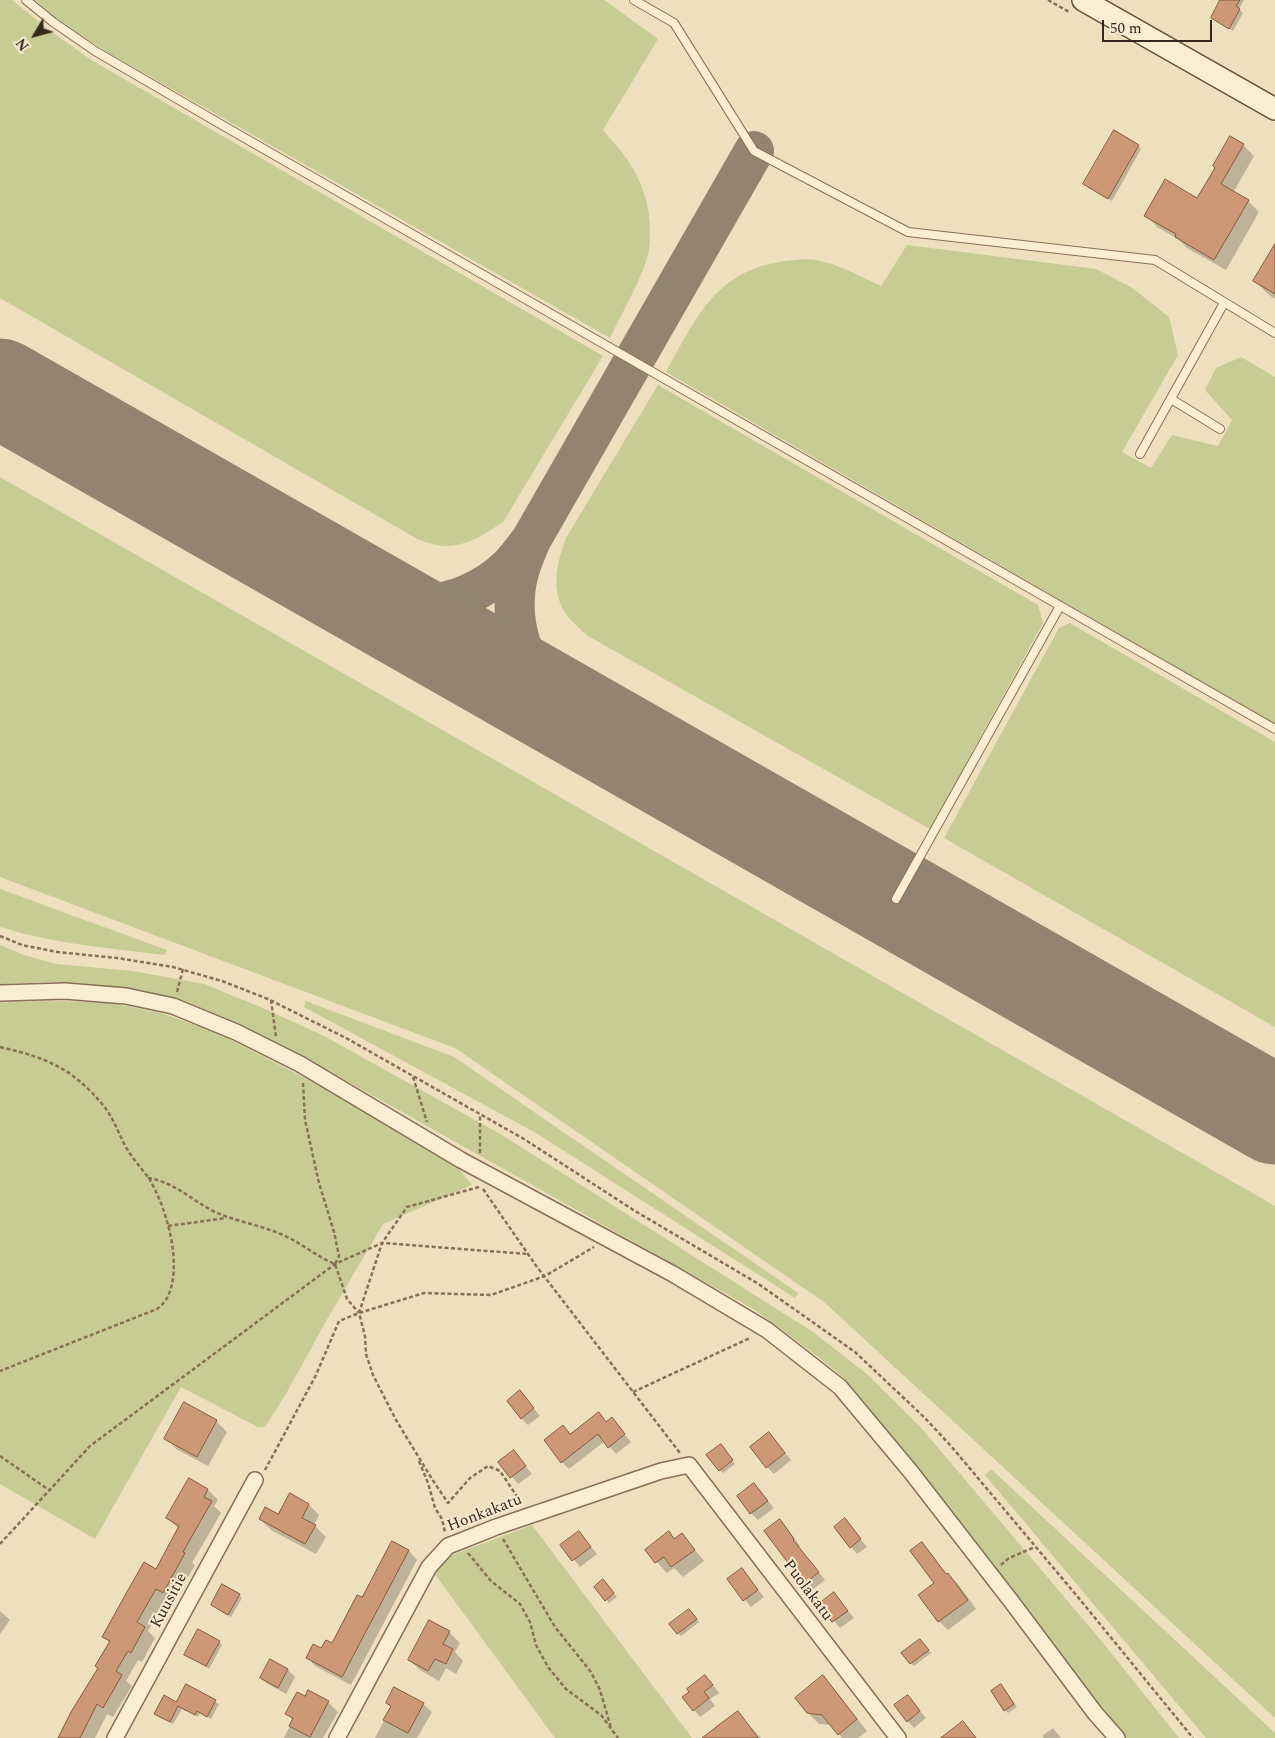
<!DOCTYPE html>
<html>
<head>
<meta charset="utf-8">
<style>
  body { margin:0 }
  #map { position:relative; width:1275px; height:1738px; overflow:hidden; background:#eedfbf; font-family:Spectral,serif }
  canvas { display:block }
  .north { position:absolute; left:10px; top:10px; width:50px; height:50px; -webkit-text-stroke:4px #f5eacf; paint-order:stroke; rotate:233deg; font-size:14px; font-weight:700; line-height:20px; text-align:center; color:#36281c }
  .north::after { content:''; display:block; margin:auto; width:18px; height:22px; background:#36281c; clip-path:polygon(50% 0,100% 100%,50% 72%,0 100%) }
  .scale { position:absolute; left:1102px; top:20px; width:110px; height:22px; box-sizing:border-box; border:2px solid #36281c; border-top:0; padding-left:6px; font-size:15px; line-height:18px; white-space:nowrap; color:#36281c; -webkit-text-stroke:4px #f5eacf; paint-order:stroke }
</style>
</head>
<body>
<div id="map">
<canvas width="1275" height="1738"></canvas>
<div class="north">N</div>
<div class="scale">50 m</div>
</div>
<script>
const ctx = document.querySelector('canvas').getContext('2d');
ctx.lineJoin = 'round';
function paint(path, color) { ctx.fillStyle = color; ctx.fill(path, 'evenodd'); }
function stroke(path, color, width, dash) { ctx.strokeStyle = color; ctx.lineWidth = width; ctx.lineCap = dash ? 'butt' : 'round'; ctx.setLineDash(dash || []); ctx.stroke(path); }
function drawText(font, color, halo, rows, align = 'center') {
  ctx.font = font + ' Spectral,serif'; ctx.lineWidth = 4; ctx.setLineDash([]); ctx.textBaseline = 'middle'; ctx.strokeStyle = halo; ctx.fillStyle = color; for (const [text, x, y, turn = 0] of rows) {
    ctx.save(); ctx.translate(x, y); ctx.rotate((+turn || 0) * Math.PI / 180); ctx.textAlign = isNaN(turn) ? turn : align; if (halo) ctx.strokeText(text, 0, 0); ctx.fillText(text, 0, 0); ctx.restore();
  }
}
paint(new Path2D(`
  M0,0h12l41,33 40,28 510,295 -100,166c-19,13 -37,25 -61,24 -7,-1 -15,-4 -23,-6l-419,-242z
  M35,0h569l54,39 -55,91c8,10 17,19 24,29 19,28 26,58 22,91 -4,23 -28,65 -39,88l-498,-283 -54,-34z
  M907,245l189,24 35,18 38,30 9,38 -56,97 29,16 21,-33 46,11 14,-26 -27,-30 11,-22 25,-11 34,20v347l-609,-352c29,-52 48,-99 113,-110 12,-2 26,-4 38,-2 23,5 43,16 64,26z
  M658,385l380,220 5,18 -113,206 -342,-193c-6,-6 -14,-12 -20,-19 -18,-24 -12,-52 -2,-79z
  M0,477l1275,729v512l-451,-416 -369,-254 -455,-171z
  M1070,623l205,119v285l-331,-189 115,-210z
  M0,889l167,61 -3,5c-55,-7 -110,-11 -164,-28z
  M0,945l24,10 32,9 77,7 71,13 59,24 61,28 178,99 311,197 55,43 55,55 181,214 75,94h-54l-281,-360 -22,-18 -67,-50 -467,-262 -101,-46 -56,-13 -81,-7 -50,2z
  M45,1001l61,1 55,11 54,19 110,56 124,69 23,28 -89,39 -58,99 -38,69 -22,35h-7l-77,-40 -86,152 -95,-55v-482z
  M306,1001l148,56 344,236 -3,5 -259,-165 -232,-126z
  M991,1469l284,264v5h-69l-221,-263z
  M532,1525l160,213h-137l-121,-165 16,-17z`), '#c6cc93');
paint(new Path2D(`
  M1222,0h22l-5,9 4,4 -10,18 -21,-13z
  M1243,145l11,11 -21,37 15,8 11,11 -33,58 -39,-22 -9,-9 -21,-12 -11,-12 52,-15z
  M1138,146l3,3 -29,52 -28,-17z
  M1275,246v53l-6,-4 -14,-14z
  M520,1392l20,24 -12,9 -7,-7z
  M599,1414l8,9 5,-4 19,23 -15,12 -11,-13 -36,28 -7,-7z
  M216,1421l11,11 -19,34 -32,-17 -10,-11z
  M769,1433l22,27 -17,14 -7,-7z
  M724,1449l11,15 -12,9 -3,-3z
  M514,1452l18,22 -14,10 -18,-22z
  M754,1484l20,24 -16,12 -7,-7z
  M208,1490l10,10 -4,6 7,7 -29,50 3,2 -22,38 -7,-4 -18,32 7,7 -13,24 -4,-2 -12,21 6,5 -19,31 -6,-3 -12,24h-35l39,-69 11,-26 -7,-7 53,-66 22,-42 -11,-10z
  M309,1505l10,10 -5,10 12,12 -10,17 -45,-24 -11,-11 18,-3z
  M845,1520l22,27 -10,7 -6,-7z
  M780,1521l7,7 13,18 -1,1 26,33 -13,10 -46,-58z
  M579,1532l18,22 -17,13 -18,-22z
  M669,1533l6,6 7,-5 22,27 -21,16 -9,-9 -7,5 -21,-23z
  M393,1543l16,8 8,9 -66,125 -36,-19 -8,-9 25,-13 31,-45z
  M922,1544l9,9 16,22 10,8 19,26 -28,21 -9,-9 -4,-37z
  M742,1570l22,27 -13,10 -22,-27z
  M606,1584l11,13 -8,6 -13,-16z
  M834,1594l20,24 -14,10 -20,-24z
  M239,1595l3,3 -11,19 -18,-12z
  M0,1611l10,9 -10,14z
  M692,1613l7,9 -18,14 -3,-3z
  M449,1632l11,11 -5,9 8,9 -7,13 -10,-6 -7,13 -19,-11 -11,-10z
  M219,1642l3,3 -13,24 -24,-15z
  M923,1643l8,10 -17,13 -3,-3z
  M270,1661l18,9 7,7 -9,17 -18,-10 -7,-7z
  M823,1677l10,11 34,43 -9,7h-16l-11,-13 -12,-1 -11,-11z
  M712,1684l7,9 -9,6 5,7 -15,11 -16,-19z
  M186,1685l33,19 -8,15 -11,-6 -2,4 -16,-8 -9,15 -14,-7 -3,-3 21,-11z
  M1001,1685l16,22 -9,6 -3,-3z
  M908,1696l18,22 -12,10 -6,-7z
  M305,1698l23,4 10,10 -15,26h-39l9,-18 -6,-6z
  M387,1703l36,1 9,8 -15,26h-42l16,-31z
  M738,1713l23,25h-57z
  M1053,1728l8,10h-17l-2,-2z`), '#0003');
stroke(new Path2D(`
  M531,540l223,-389
  M341,582c25,9 51,19 78,21 32,3 67,-14 90,-36 8,-8 15,-18 22,-27 -4,10 -9,21 -12,32 -13,48 4,97 39,130 6,7 14,11 21,16`), '#92846e', 40);
stroke(new Path2D(`
  M0,388l1275,727`), '#92846e', 99);
const building = new Path2D(`
  M1220,0h20l-4,6 4,3 -11,20 -18,-11z
  M1114,130l25,15 -31,54 -25,-15z
  M1230,136l14,8 -23,40 28,16 -35,60 -39,-23 1,-3 -32,-18 21,-37 32,19 18,-30 -2,-2z
  M1275,244v50l-22,-13z
  M520,1390l14,18 -13,11 -14,-18z
  M184,1402l33,18 -20,37 -33,-18z
  M599,1412l7,10 6,-5 13,17 -17,14 -10,-14 -37,29 -17,-23 19,-15 7,9z
  M769,1432l16,21 -19,15 -16,-21z
  M721,1444l12,16 -14,11 -13,-16z
  M514,1450l12,16 -16,12 -12,-16z
  M189,1478l19,11 -4,8 8,4 -29,51 2,1 -22,40 -7,-4 -19,33 8,5 -14,26 -3,-2 -12,20 6,4 -19,33 -6,-4 -17,34h-22l13,-26 27,-44 -3,-2 15,-25 -8,-4 26,-47 16,-28 12,7 23,-43 -13,-8z
  M754,1483l14,18 -18,13 -13,-18z
  M290,1493l19,11 -7,14 14,7 -11,19 -46,-25 6,-12 13,7z
  M845,1518l16,21 -11,9 -16,-21z
  M780,1519l14,20 -1,1 26,32 -15,12 -40,-53z
  M579,1531l12,16 -19,14 -12,-16z
  M669,1531l5,8 8,-6 13,17 -24,17 -7,-10 -9,6 -10,-13z
  M392,1541l17,9 -67,127 -36,-19 7,-14 8,4 5,-8 6,3 25,-48 5,2z
  M922,1542l24,32 2,-1 20,27 -30,22 -20,-27 16,-12 -24,-32z
  M742,1568l16,22 -15,11 -16,-22z
  M603,1579l11,14 -9,8 -11,-14z
  M222,1584l18,10 -12,21 -17,-10z
  M834,1592l14,19 -16,11 -13,-18z
  M689,1609l8,10 -20,15 -8,-10z
  M429,1620l21,11 -7,13 10,5 -7,15 -11,-5 -7,12 -20,-11z
  M198,1629l22,12 -14,25 -22,-11z
  M920,1639l9,11 -19,14 -9,-11z
  M270,1659l18,10 -10,19 -18,-10z
  M705,1675l8,10 -9,7 5,6 -16,13 -11,-14 7,-5 -2,-3z
  M823,1675l34,44 -19,16 -16,-20 -15,-2 -12,-15z
  M186,1684l30,16 -9,17 -10,-6 -2,4 -17,-9 -8,16 -16,-8 10,-19 12,7z
  M1001,1684l13,20 -10,7 -13,-20z
  M394,1687l30,16 -16,30 -25,-13 8,-14 -5,-3z
  M308,1690l21,11 -19,36 -21,-11 4,-8 -8,-4 12,-22 8,4z
  M908,1695l12,16 -13,11 -13,-17z
  M738,1711l20,27h-56l22,-17z
  M963,1721l13,17h-35z`);
paint(building, '#cd9875');
stroke(building, '#86593d', 1);
const lane = new Path2D(`
  M26,0l27,22 42,29 134,78 1046,600
  M634,0l40,23 80,128 154,81 247,28 120,73
  M1171,399l49,30
  M1140,454l84,-151
  M896,899l164,-293`);
const street = new Path2D(`
  M0,993l65,-2 61,5 47,10 63,26 64,32 161,96 212,114 94,56 73,57 71,85 100,129 84,112 22,25
  M115,1738l140,-258
  M337,1738l92,-171 19,-21 13,-5 35,-14 165,-56 28,-6 209,273`);
const secondary = new Path2D(`
  M1083,0l192,109`);
stroke(lane, '#877057', 10);
stroke(street, '#877057', 18);
stroke(secondary, '#68513b', 24);
stroke(new Path2D(`
  M1048,0l21,12
  M0,936l22,9 35,7 60,6 56,9 49,14 46,18 78,39 178,101 111,72 122,72 98,69 70,66 26,28 126,150 116,142
  M177,992l6,-23
  M271,1000l5,37
  M0,1047c29,7 53,13 77,32 11,9 23,21 31,33 8,12 12,25 19,37 6,10 14,19 21,28 18,28 36,89 19,121 -2,4 -6,8 -10,11l-157,62
  M413,1077l14,45
  M303,1083l2,37 14,63 15,49 5,24 -4,8
  M480,1153v-39
  M148,1178c26,4 42,21 65,33 23,11 49,14 72,25 18,8 32,21 50,28l12,35 12,14
  M479,1187l-72,20 -25,36 -23,70 6,23 1,18 7,21 23,45 36,59 16,24 22,-25 18,-12 12,5 22,33
  M483,1189l54,78 143,186
  M168,1226l58,-8
  M633,1392l117,-54
  M0,1456l49,34
  M419,1461l9,22 7,25 7,11 3,13
  M265,1470l51,-95 23,-54 20,-8 65,-20 67,2 54,-19 49,-29
  M503,1539l52,88 36,45 9,18 11,38
  M0,1544l90,-98 245,-182 47,-21 146,11
  M468,1553l23,28 29,23 10,18 6,23 12,22 18,22 35,26 17,23
  M1001,1565l8,-7 26,-11`), '#877057', 2.5, [4, 2.5]);
stroke(lane, '#f9edd2', 8);
stroke(street, '#f9edd2', 15);
stroke(secondary, '#f9edd2', 21);
drawText('16px', '#36281c', '#f5eacf', [
  ["Honkakatu",485,1514,-21],
  ["Puolakatu",807,1591,53],
  ["Kuusitie",170,1601,-62]
]);
</script>
</body>
</html>
